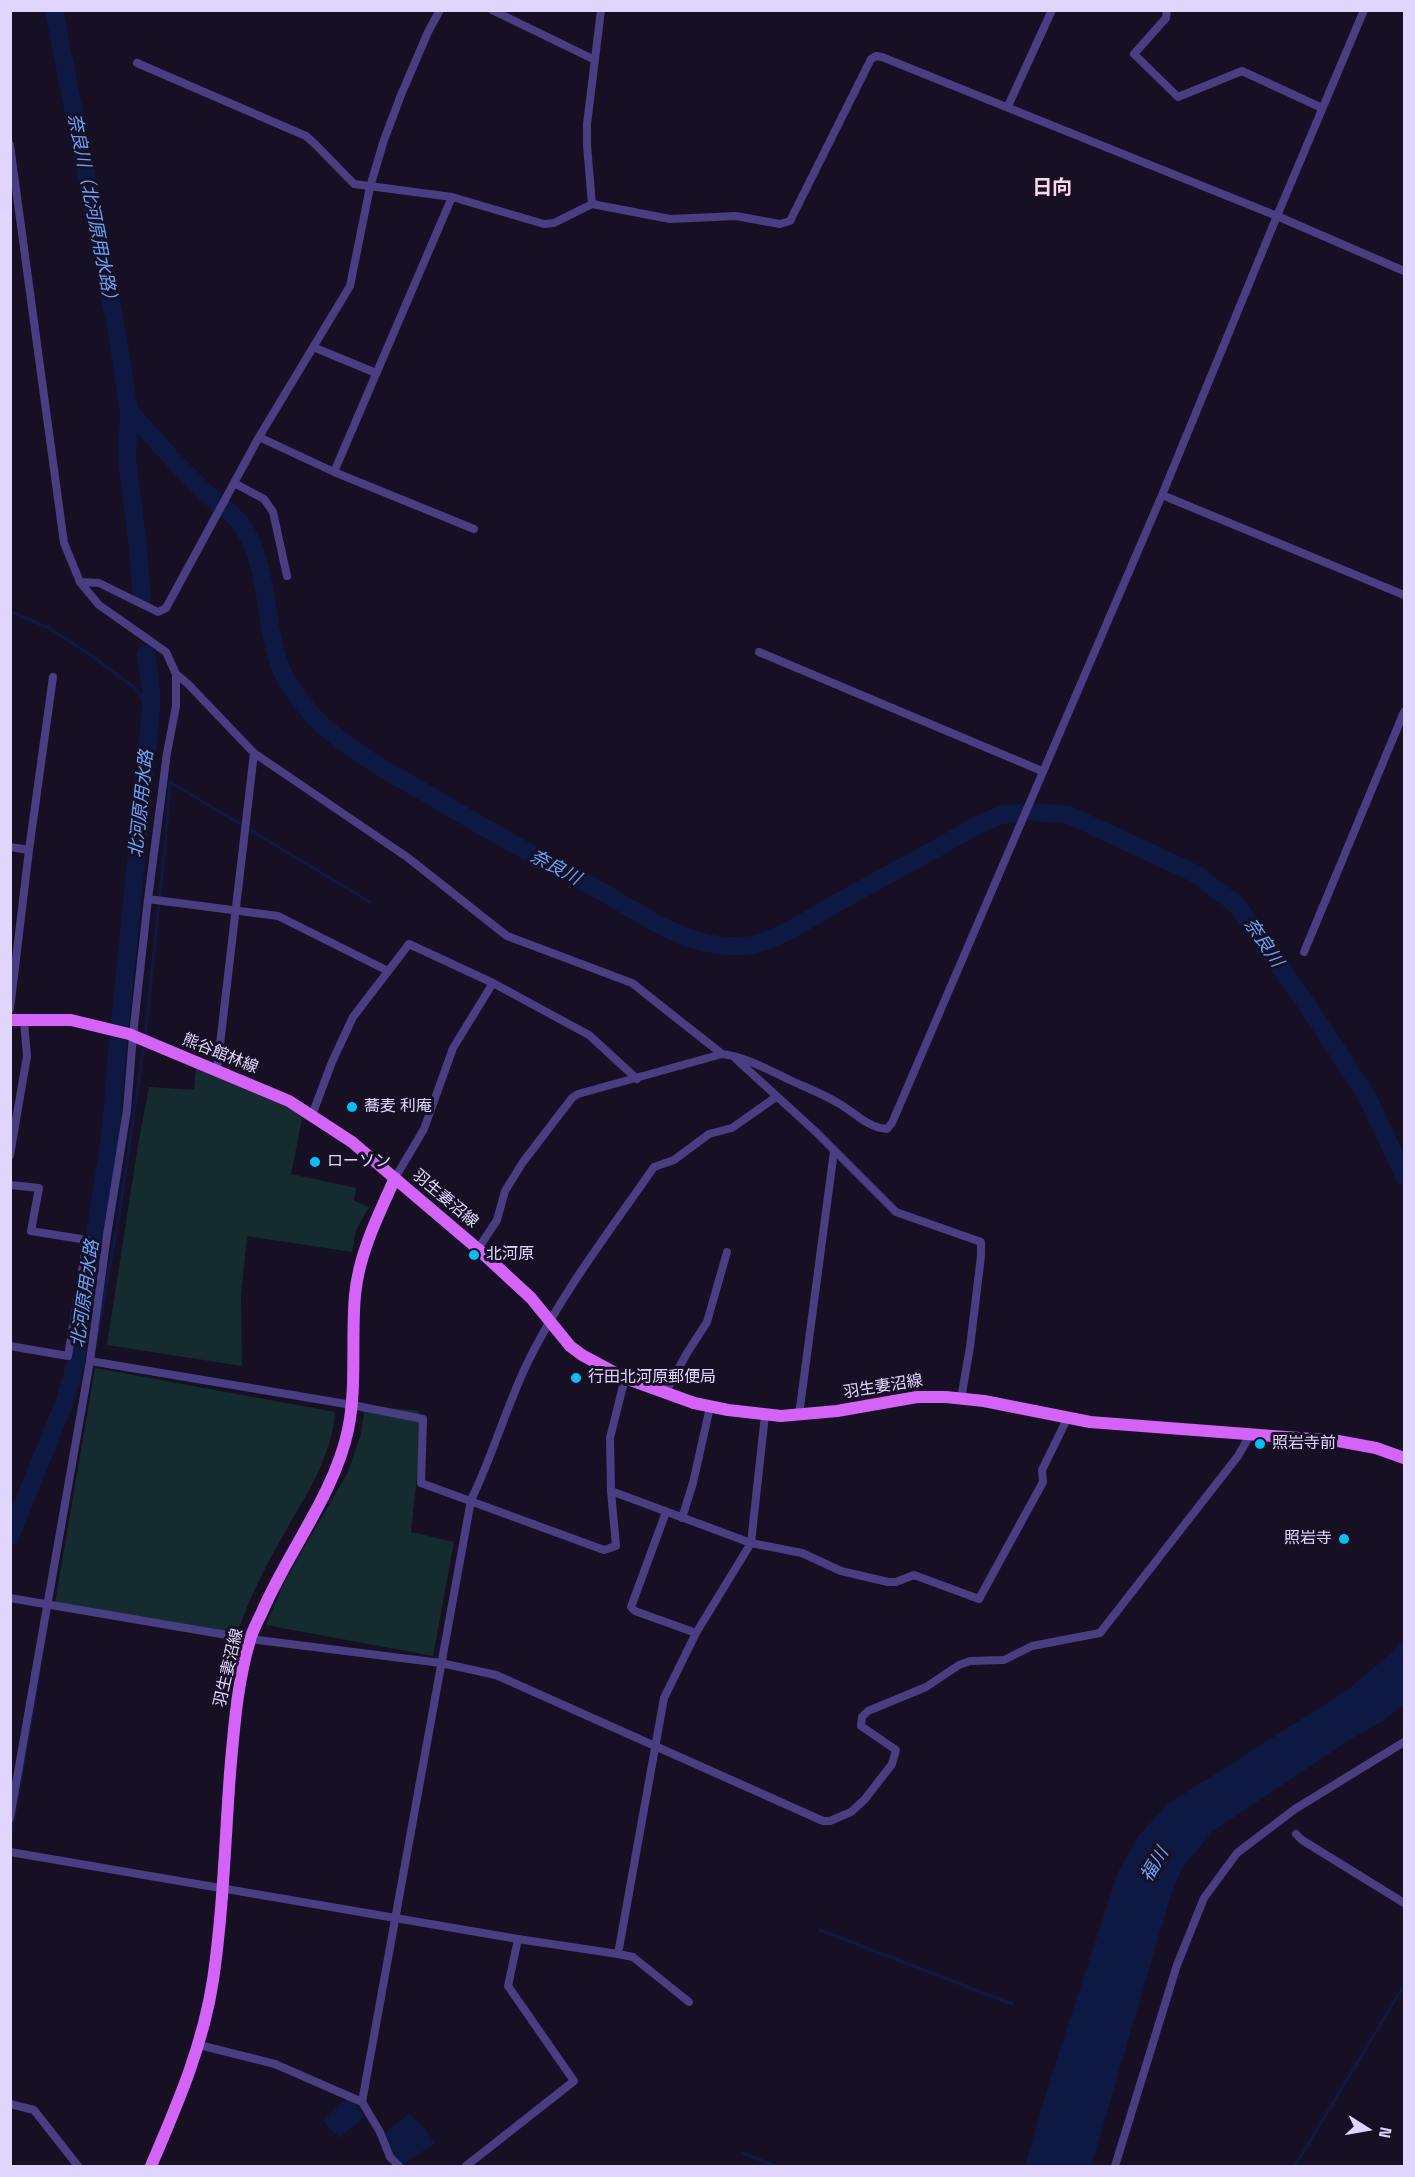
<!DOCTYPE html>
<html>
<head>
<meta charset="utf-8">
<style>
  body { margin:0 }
  #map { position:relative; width:1415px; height:2177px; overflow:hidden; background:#171025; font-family:"Space Grotesk",sans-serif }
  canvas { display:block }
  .frame { position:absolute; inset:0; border:12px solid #e0d6fd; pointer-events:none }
  .north { position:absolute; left:1337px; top:2099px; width:60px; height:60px; -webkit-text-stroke:4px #171025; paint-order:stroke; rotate:101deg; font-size:16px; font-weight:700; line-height:24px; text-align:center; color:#e0d6fd }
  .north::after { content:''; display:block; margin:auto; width:21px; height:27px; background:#e0d6fd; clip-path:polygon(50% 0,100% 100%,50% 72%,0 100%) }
</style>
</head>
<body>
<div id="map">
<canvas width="1415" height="2177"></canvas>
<div class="frame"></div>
<div class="north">N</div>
</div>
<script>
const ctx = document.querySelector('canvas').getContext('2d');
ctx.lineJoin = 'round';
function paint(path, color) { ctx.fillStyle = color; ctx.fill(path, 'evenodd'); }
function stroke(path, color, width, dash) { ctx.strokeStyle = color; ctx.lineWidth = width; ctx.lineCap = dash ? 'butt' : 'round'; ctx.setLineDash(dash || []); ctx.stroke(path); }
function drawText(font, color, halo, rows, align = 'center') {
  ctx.font = font + ' "Space Grotesk","Noto Sans JP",sans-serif'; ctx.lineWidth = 6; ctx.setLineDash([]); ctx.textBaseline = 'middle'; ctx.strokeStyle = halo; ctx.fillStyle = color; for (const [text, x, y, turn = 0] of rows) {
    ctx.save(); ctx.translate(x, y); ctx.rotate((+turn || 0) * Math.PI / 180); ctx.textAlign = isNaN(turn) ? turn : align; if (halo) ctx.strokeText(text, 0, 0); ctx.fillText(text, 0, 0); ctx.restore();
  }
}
paint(new Path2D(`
  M196,1068l63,25 44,21 -12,60 65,14 -2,13 15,6 -13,23 -4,22 -105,-16 -6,59 1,71 -135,-21 31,-200 11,-58 45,3z
  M95,1368l240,44c-3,41 -24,76 -45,111 -20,35 -39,70 -52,108l-7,2 -176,-30z
  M365,1405l53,6 5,8 -12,113 43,10 -21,114 -167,-31 20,-46 62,-107 13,-38z`), '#142c2f');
paint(new Path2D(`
  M1404,1638v66l-21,17 -32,18 -139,93 -30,36 -12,30 -79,268h-66l25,-86 68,-208 21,-37 29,-31 178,-113 48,-40z
  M348,2100l7,4 9,13 -25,21 -16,-17 18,-18z
  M409,2114l16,15 10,14 -34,23 -17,-32z`), '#0d1942');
stroke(new Path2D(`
  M10,611l39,17 43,28 43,32 16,22
  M145,1038l20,-191 5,-65 200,120
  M96,1344l23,-128 25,-171
  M10,1842l30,-173
  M820,1930l192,74
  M742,2153l34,13
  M1295,2166l109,-181`), '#0d1942', 3);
stroke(new Path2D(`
  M54,10l63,323 12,78 -2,49 10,78 5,61
  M129,411l39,43
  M174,461l33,33 12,10
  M226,509c53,42 30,126 64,177 12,18 26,35 43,48 29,24 63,42 96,61 55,33 110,64 168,94 27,14 53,34 82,45 21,9 50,15 72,11 31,-7 57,-26 84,-41 46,-26 93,-50 139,-77l27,-12 20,-2
  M1033,812l36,3 127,59 41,31 68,97 62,94 37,80
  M120,1025l31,-315v-21l-5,-35
  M10,1536l55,-135 11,-39 35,-232 7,-89`), '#0d1942', 18);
stroke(new Path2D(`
  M492,10l103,50
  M1167,10l-1,8 -32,36 44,43 64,-26 80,37
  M137,63l169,73 10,9 38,39 98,13 92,27 10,-1 38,-19 78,15 66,-3 44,8 10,-3 81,-162 5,-3 6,1 395,159 127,55
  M1008,106l44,-96
  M10,145l54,398 16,39 19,23 67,47 10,22v32l-9,47 -19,146 -15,136 -6,75 -20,125 -17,126 -80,457
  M592,204l-5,-59v-21l14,-114
  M313,347l63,26
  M259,437l75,35 140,57
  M334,472l118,-275
  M234,483l30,16 9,13 14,64
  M1162,495l242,100
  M80,582l19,1 59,29 8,-4 93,-171 91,-151 20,-99 14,-47 17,-45 27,-63 12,-22
  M759,652l283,119
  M176,674l12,10 66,69 153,104 100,79 125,47 90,71 -144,40 -6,4 -49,64 -18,29 -8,29 -19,29
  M10,847l19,3
  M148,899l130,17 110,55
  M1304,952l100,-240
  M10,1009l19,-159 24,-173
  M722,1054c24,3 47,16 70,27 15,7 31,13 46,22 16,9 30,25 49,26l5,-6 270,-628 115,-279 87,-206
  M736,1059l80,73 80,80 85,30v14l-11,91 -9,52
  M217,1070l37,-317
  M312,1115l20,-53 21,-45 56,-73 84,39
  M10,1155l17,-99 -3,-35
  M395,1178l29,-49 29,-81 40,-65 96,52 48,44
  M10,1185l29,3 -8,43 56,9 -19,116 -58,-10
  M90,1361l262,44 71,14 -2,64 183,67 12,-4 -5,-55 -1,-53 15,-60
  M665,1393l22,-40 20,-31 20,-70
  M799,1415l35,-264
  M611,1491l140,52 51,10 39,18 47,11h8l18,-7 65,24 64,-117 -1,-12 25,-51
  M666,1512l-35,95 4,4 61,22
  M682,1518l11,-35 17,-76
  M10,1598l240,41 191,24 55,12 327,146h7l21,-9 14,-13 27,-35 4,-14 -35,-24 1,-9 6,-6 58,-24 33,-22 11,-4 34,-1 28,-14 68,-13 138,-177 12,-21
  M1296,1834l6,6 102,63
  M10,1852l508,87 100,15 46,-256 32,-65 55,-90 14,-128
  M618,1954l15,3 56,45
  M199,2045l76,19 87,38 18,30 10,25 9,9
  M362,2102l109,-602c21,-43 34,-89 54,-132 34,-72 84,-136 129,-201l20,-7 35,-26 23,-6 44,-31
  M10,2104l24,6 44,56
  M466,2166l108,-85 -66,-95 10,-47
  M1115,2166l62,-201 27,-67 33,-45 58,-44 109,-67`), '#493e82', 8);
stroke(new Path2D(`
  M10,1020h61l58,14 160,67 63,41 126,107 53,49 39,48 12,9 43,23 69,25 34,7 53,6 56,-5 80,-14h29l38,4 106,21 248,19 38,7 28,10
  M151,2166c26,-61 52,-120 62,-186 10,-68 12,-138 17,-207 4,-44 7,-90 20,-133 2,-9 8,-19 12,-28 26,-61 72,-117 86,-182 9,-44 3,-90 7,-135 4,-42 23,-79 40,-117`), '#d463f7', 12);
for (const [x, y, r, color] of [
  [352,1107,6,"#0cbdf3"],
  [315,1162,6,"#0cbdf3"],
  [474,1255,6,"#0cbdf3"],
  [576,1378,6,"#0cbdf3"],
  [1260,1444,6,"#0cbdf3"],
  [1344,1539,6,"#0cbdf3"]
]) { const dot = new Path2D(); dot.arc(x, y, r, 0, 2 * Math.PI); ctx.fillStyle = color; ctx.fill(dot); stroke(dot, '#171025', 2); }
drawText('16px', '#e0d6fd', '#171025', [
  ["熊谷館林線",220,1054,22],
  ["羽生妻沼線",445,1199,40],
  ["羽生妻沼線",883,1387,-9],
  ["羽生妻沼線",229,1668,-77]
]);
drawText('16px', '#e0d6fd', '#171025', [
  ["蕎麦 利庵",364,1107],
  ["ローソン",327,1162],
  ["北河原",486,1255],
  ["行田北河原郵便局",588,1378],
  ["照岩寺前",1272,1444],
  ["照岩寺",1332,1539,"right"]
], 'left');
drawText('italic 18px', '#6aa3f8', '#171025', [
  ["奈良川（北河原用水路）",92,211,79],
  ["北河原用水路",142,804,-84],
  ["奈良川",555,868,28],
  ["奈良川",1263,943,56],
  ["北河原用水路",86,1294,-82],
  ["福川",1155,1865,-59]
]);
drawText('bold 20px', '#fdd8eb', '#171025', [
  ["日向",1052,189]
]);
</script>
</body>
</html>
